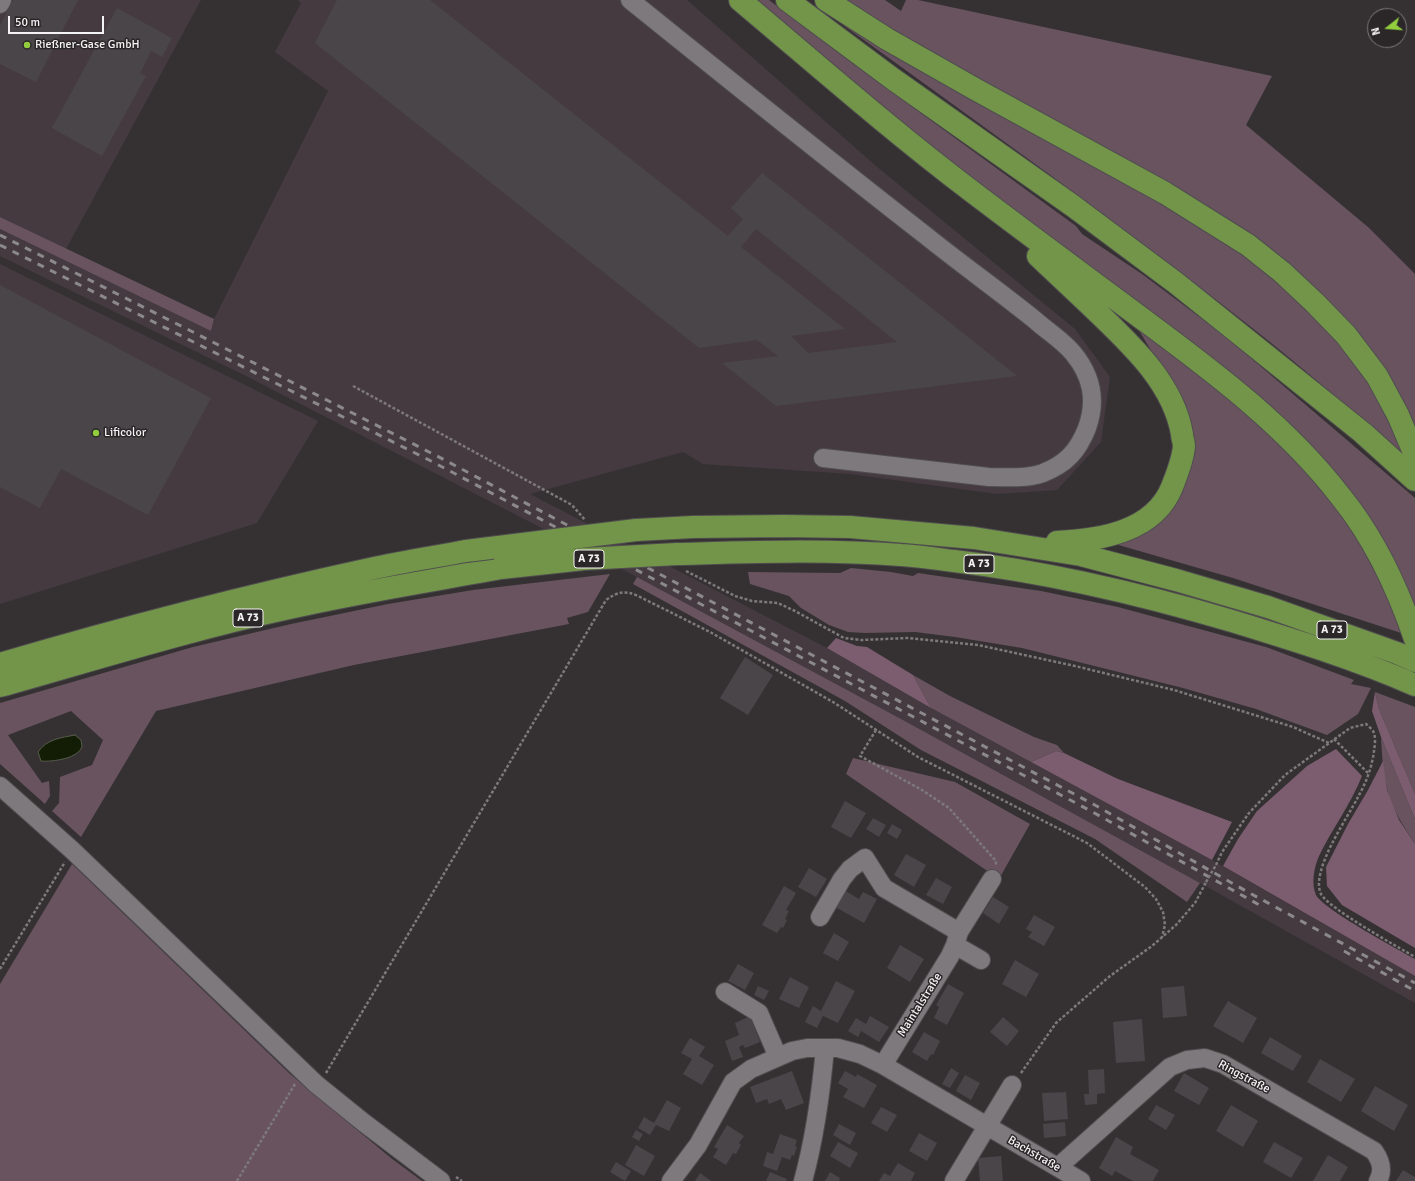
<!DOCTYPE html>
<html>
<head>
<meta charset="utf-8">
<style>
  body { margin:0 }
  #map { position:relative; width:1415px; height:1181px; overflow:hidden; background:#353133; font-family:Signika,sans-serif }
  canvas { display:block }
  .north { position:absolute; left:1367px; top:8px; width:40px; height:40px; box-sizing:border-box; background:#2b2729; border:1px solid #7c787a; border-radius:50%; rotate:253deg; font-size:11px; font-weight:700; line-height:16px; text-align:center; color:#f5f2f4 }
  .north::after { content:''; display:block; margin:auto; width:14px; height:18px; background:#92cd3e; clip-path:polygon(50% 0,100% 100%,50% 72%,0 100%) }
  .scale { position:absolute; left:8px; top:16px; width:96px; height:18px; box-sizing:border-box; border:2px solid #f5f2f4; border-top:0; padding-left:5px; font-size:12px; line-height:14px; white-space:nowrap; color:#f5f2f4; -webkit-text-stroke:3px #2b2729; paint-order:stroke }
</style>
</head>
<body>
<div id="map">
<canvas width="1415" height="1181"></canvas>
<div class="north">N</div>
<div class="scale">50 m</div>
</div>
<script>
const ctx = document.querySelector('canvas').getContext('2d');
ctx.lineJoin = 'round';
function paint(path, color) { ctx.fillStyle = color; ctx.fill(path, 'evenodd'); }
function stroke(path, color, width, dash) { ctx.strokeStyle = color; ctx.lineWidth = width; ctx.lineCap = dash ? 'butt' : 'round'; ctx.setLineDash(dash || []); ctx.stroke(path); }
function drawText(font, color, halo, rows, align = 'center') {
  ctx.font = font + ' Signika,sans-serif'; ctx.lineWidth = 3; ctx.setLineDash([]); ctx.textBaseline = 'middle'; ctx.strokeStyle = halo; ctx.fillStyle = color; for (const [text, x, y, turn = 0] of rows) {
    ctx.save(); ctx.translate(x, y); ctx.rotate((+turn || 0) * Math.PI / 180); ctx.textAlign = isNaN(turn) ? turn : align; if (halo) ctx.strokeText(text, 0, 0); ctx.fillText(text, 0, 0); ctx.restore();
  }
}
paint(new Path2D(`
  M0,0h201l-135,249 -66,-32z
  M298,0h389l189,166 199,163 35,48 -9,65 -44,48 -60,4 -147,-20 -147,-10 -20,-12 -153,42 297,154 104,60 281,152 203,116v27l-215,-120 -297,-163 -266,-143 -389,-200 -248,-121v-27l211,102 3,-12 114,-228 -53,-39 26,-49z
  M0,264l318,157 -61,102 -257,81z`), '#443a40');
paint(new Path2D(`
  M753,0h16l83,63 224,163 6,8 60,40 83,62 190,162v118l-129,-196 -58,-50 -80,-61 -104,-75 -119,-93z
  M840,0h45l16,11 5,-11h12l354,76 -26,49 122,102 47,47v155l-45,-77 -251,-194z
  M845,21l378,215 49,37 87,88 52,100c-53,-45 -105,-91 -160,-134 -133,-105 -271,-203 -408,-302z
  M0,217l214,102 -3,12 -211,-102z
  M1138,329l72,52 47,40 60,62 25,32 12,18 33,62 14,38 -168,-55 -118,-34 67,-59 -22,-120z
  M851,568l40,4 22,4 5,-3 123,18 77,16 148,40 88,33 -3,4 20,4 -13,26 -31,21 -71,-26 -73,-21 -161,-40 -67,-11 -40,-5 -50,1 -17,-1 -19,-7 -28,-17 -12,-12 -39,-12 -2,-12 92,1z
  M610,574l-22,38 -21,6 2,6 -215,41 -198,46 -75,126 -29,-26 7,-8 1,-26 32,-12 11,-25 -32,-29 -63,24 34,48 7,-2 1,15 -5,8 -45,-40v-61l193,-56 98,-23 97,-20 85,-14z
  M637,577l266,143 297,163 -13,19 -92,-63 -174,-89 -76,-49 -212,-117z
  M913,675l37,21 84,41 23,8 7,8 -8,-2 -25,11 -100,-54z
  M1375,692l40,15v87l-36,-85z
  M1381,737l34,82v25c-11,-17 -23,-35 -28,-55 -4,-17 -5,-34 -6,-52z
  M853,758l102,24 75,42 -31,55 -153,-105z
  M72,864l217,209 102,85 31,23h-422v-197z`), '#68535f');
paint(new Path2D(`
  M836,638l21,8 10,1 46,28 18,33 -104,-60z
  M1375,692l4,17 36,85v25l-34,-82 -9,-26z
  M1336,749l26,27c-11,28 -30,53 -43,80 -5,11 -8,28 -3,39 7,14 81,54 99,64v17l-192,-110 15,-27 19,-28 50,-45z
  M1056,751l8,2 54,26 114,43 -20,38 -181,-98z
  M1383,761l4,29 12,30 16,24v104l-73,-43 -15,-19 -1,-19 22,-43 20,-34z`), '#7b5d6f');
const water = new Path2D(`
  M75,735l6,5c0,2 1,4 1,6 -3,13 -31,16 -41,15l-3,-9c9,-13 22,-14 37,-17z`);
paint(water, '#131d05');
stroke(water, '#575d4d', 1);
paint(new Path2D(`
  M13,0h65l-42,82 -36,-18v-38z
  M337,0h93l298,236 15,-17 -12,-11 31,-35 255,203 -241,30 -54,-43 56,-7 -21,-16 -58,8 -384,-305zM756,229l141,113 -89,11 -17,-17 54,-7 -104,-82z
  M117,8l55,30 -10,19 -11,-6 -11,22 6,3 -44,80 -50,-28z
  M0,285l211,113 -63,117 -87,-46 -21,39 -40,-21z
  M745,657l28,18 -25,40 -28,-17z
  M845,801l21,12 -15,25 -20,-11z
  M873,818l13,7 -7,12 -13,-8z
  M892,824l10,6 -5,9 -10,-6z
  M906,854l20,11 -12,22 -20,-12z
  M809,868l18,11 -11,18 -18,-10z
  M936,878l16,9 -9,17 -17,-9z
  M784,886l12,7 -10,17 3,1 -4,8 2,1 -4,8 -2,-1 -4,6 -15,-8z
  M844,890l15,9 4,-7 14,7 -13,24 -29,-16z
  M993,897l16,10 -10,17 -16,-11z
  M1034,915l21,12 -11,19 -16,-9 4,-5 -6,-3z
  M834,933l15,9 -11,19 -15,-8z
  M900,945l24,14 -14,23 -23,-14z
  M1015,960l24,14 -13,23 -24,-13z
  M738,964l16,9 -9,17 -17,-9z
  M790,977l19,10 -10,21 -20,-9z
  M836,981l19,10 -17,32 -15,-7 -6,12 -12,-6 8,-16 8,5z
  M948,984l16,9 -17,32 -13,-7 5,-11 -3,-2z
  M758,986l11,5 -5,9 -10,-5z
  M1184,986l3,30 -24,2 -2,-30z
  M1228,1001l29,17 -14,25 -30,-17z
  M750,1016l10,26 -15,6 -2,-3 -4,2 4,10 -11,4 -7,-20 14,-6 -4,-12z
  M870,1016l19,11 -10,15 -18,-11 -3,6 -10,-6 8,-13 10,6z
  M1003,1017l16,14 -12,15 -17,-14z
  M1142,1019l3,42 -29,2 -3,-41z
  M924,1032l16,9 -7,14 -2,-1 -4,7 -15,-9z
  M1270,1037l32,19 -9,15 -32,-18z
  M690,1038l15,9 -6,9 15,9 -12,20 -19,-11 9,-15 -11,-6z
  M1320,1059l35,20 -14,23 -34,-20z
  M951,1068l8,5 -9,15 -8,-4z
  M1104,1069l1,24 -8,1v10l-12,1 -1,-11h5l-1,-24z
  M792,1071l12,32 -18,7 -5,-11 -12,5 -2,-5 -11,4 -6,-16z
  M845,1071l11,6 1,-3 20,11 -13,23 -21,-11 5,-8 -10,-6z
  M1184,1073l25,15 -10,17 -25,-14z
  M965,1075l15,8 -9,17 -15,-9z
  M1375,1086l33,19 -14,26 -33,-20z
  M1066,1092l2,27 -24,2 -2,-28z
  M667,1100l14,8 -12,23 -13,-6 -6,10 -12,-7 6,-11 10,6z
  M1156,1105l19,10 -9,15 -18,-11z
  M1231,1105l27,16 -15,26 -27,-16z
  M881,1107l16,8 -10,17 -16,-9z
  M1065,1122l1,14 -22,2 -1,-14z
  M839,1124l17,9 -6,12 -17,-10z
  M727,1125l17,11 -5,7 2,2 -5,9 -3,-1 -7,12 -13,-8 5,-8 -4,-2z
  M636,1130l7,4 -4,7 -7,-4z
  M919,1133l18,10 -10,18 -18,-10z
  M780,1134l17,6 -2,6 2,1 -3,9 -2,-1 -2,5 -8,-3 -5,14 -14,-5 4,-14 6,2z
  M1116,1137l17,10 -3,7 29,16 -6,11h-20l-18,-10 -3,5 -13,-8z
  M838,1142l20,11 -8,15 -20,-12z
  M1274,1142l29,16 -12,20 -28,-16z
  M636,1145l19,11 -11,20 -19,-11z
  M1328,1155l20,12 -8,14h-27z
  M1001,1156l2,25h-23l-2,-23z
  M616,1162l15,9 -6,10 -15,-9z
  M898,1163l17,10 -4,8h-32l5,-8 6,3z
  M1403,1170l12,7v4h-19z
  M770,1172l17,7 -1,2h-20z
  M830,1172l10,6 -1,3h-14z
  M700,1173l11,8h-16z`), '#4a4548');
const minor = new Path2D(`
  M630,0c98,79 196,158 295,235 36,29 74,56 110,85 12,11 27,20 38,33 19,23 24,47 14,75 -9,23 -21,36 -44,45 -17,6 -36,4 -54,4l-166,-19
  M0,4l2,-4
  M0,786l72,64 244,234 47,38 78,59
  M820,917l22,-38 8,-10 15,-11 19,30 75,44 -4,13
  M959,932l33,-53
  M725,992l34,21 19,44
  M883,1065l67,-109 5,-11 26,15
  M1058,1167l112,-100 17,-7 18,-2 18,6 151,87c7,10 10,19 4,30
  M671,1181l27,-36 35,-63 18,-13 41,-18 15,-3h31l22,6 23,11 198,116
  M803,1181c12,-44 18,-88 22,-133
  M954,1181l58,-96`);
const highway = new Path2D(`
  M740,0c76,64 151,130 230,190 59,45 119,89 178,133 70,52 140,105 193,174 34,42 57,92 74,142
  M787,0l106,79 180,127 103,77 187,150 52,47
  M826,0l61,39 88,50 190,104 83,52 34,27 33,31 31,32 31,41 21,39 17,40
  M1038,256c18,17 35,33 53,50 37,36 82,75 91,128 0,4 2,8 2,12 -1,14 -7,28 -12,41 -18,45 -72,53 -115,55
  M636,530l57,-3 91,-1 66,1 124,11 107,17 95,25 92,27 129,46 18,8
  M677,554c74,-2 149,-5 224,1 18,1 35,4 53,6 94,11 187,33 278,60 62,19 124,38 183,64
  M0,664c122,-36 246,-68 370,-95 32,-7 64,-12 96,-18
  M0,686c96,-27 192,-57 289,-78 70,-16 141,-27 212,-40`);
stroke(minor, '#504d4f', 20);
stroke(highway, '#504d4f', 24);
stroke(new Path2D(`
  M353,386l219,119 13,15
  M686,571l49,25 17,5 26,2 17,8 49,27 17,2 46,-2 71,7 97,21 99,24 119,37 36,16
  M876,730l-16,26 62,34 27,18 47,53v4
  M1334,739l34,34
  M1216,865l6,-13 27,-39 36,-38 65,-47 16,-4c2,2 5,4 7,7 3,5 2,14 1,20 -2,16 -8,32 -16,46 -11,22 -48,74 -37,97 7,14 77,53 94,63
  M0,969l65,-107
  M326,1073l280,-473c11,-8 19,-10 32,-4l72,36 123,70 85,55 169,86 58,44 11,12 7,13 2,13 -3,12
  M1021,1073l35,-50 54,-47 42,-30 24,-21 19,-22 11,-21
  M456,1177l6,4
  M237,1181l58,-97`), '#7d797b', 2.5, [3, 2]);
stroke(minor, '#7e797c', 18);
stroke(highway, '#729549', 22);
stroke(new Path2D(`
  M0,235l189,95 248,126 656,348 153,87 169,92
  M0,245l431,216 658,349 174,97
  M1344,951l71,40`), '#8c898b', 3, [7, 7]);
const highwayBridge = new Path2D(`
  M466,551l170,-21
  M501,568l83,-9 93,-5`);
stroke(highwayBridge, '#504d4f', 24, []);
stroke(new Path2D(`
  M1206,882l10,-17`), '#7d797b', 2.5, [3, 2]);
stroke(highwayBridge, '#729549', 22);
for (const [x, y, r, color] of [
  [27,45,4,"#92cd3e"],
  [96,433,4,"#92cd3e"]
]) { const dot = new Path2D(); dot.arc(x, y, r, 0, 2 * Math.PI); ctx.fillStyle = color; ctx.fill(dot); stroke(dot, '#2b2729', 1.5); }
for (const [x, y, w] of [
  [589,559,30],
  [979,564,30],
  [248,618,30],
  [1332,630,30]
]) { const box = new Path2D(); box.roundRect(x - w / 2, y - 9, w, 18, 3); ctx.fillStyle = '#2b2729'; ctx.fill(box); stroke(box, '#f5f2f4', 1); }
drawText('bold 11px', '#f5f2f4', null, [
  ["A 73",589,559],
  ["A 73",979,564],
  ["A 73",248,618],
  ["A 73",1332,630]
]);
drawText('12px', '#f5f2f4', '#2b2729', [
  ["Rießner-Gase GmbH",35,45],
  ["Lificolor",104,433]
], 'left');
drawText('12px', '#f5f2f4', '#2b2729', [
  ["Maintalstraße",920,1005,-58],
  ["Ringstraße",1244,1077,28],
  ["Bachstraße",1034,1154,30]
]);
</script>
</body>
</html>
